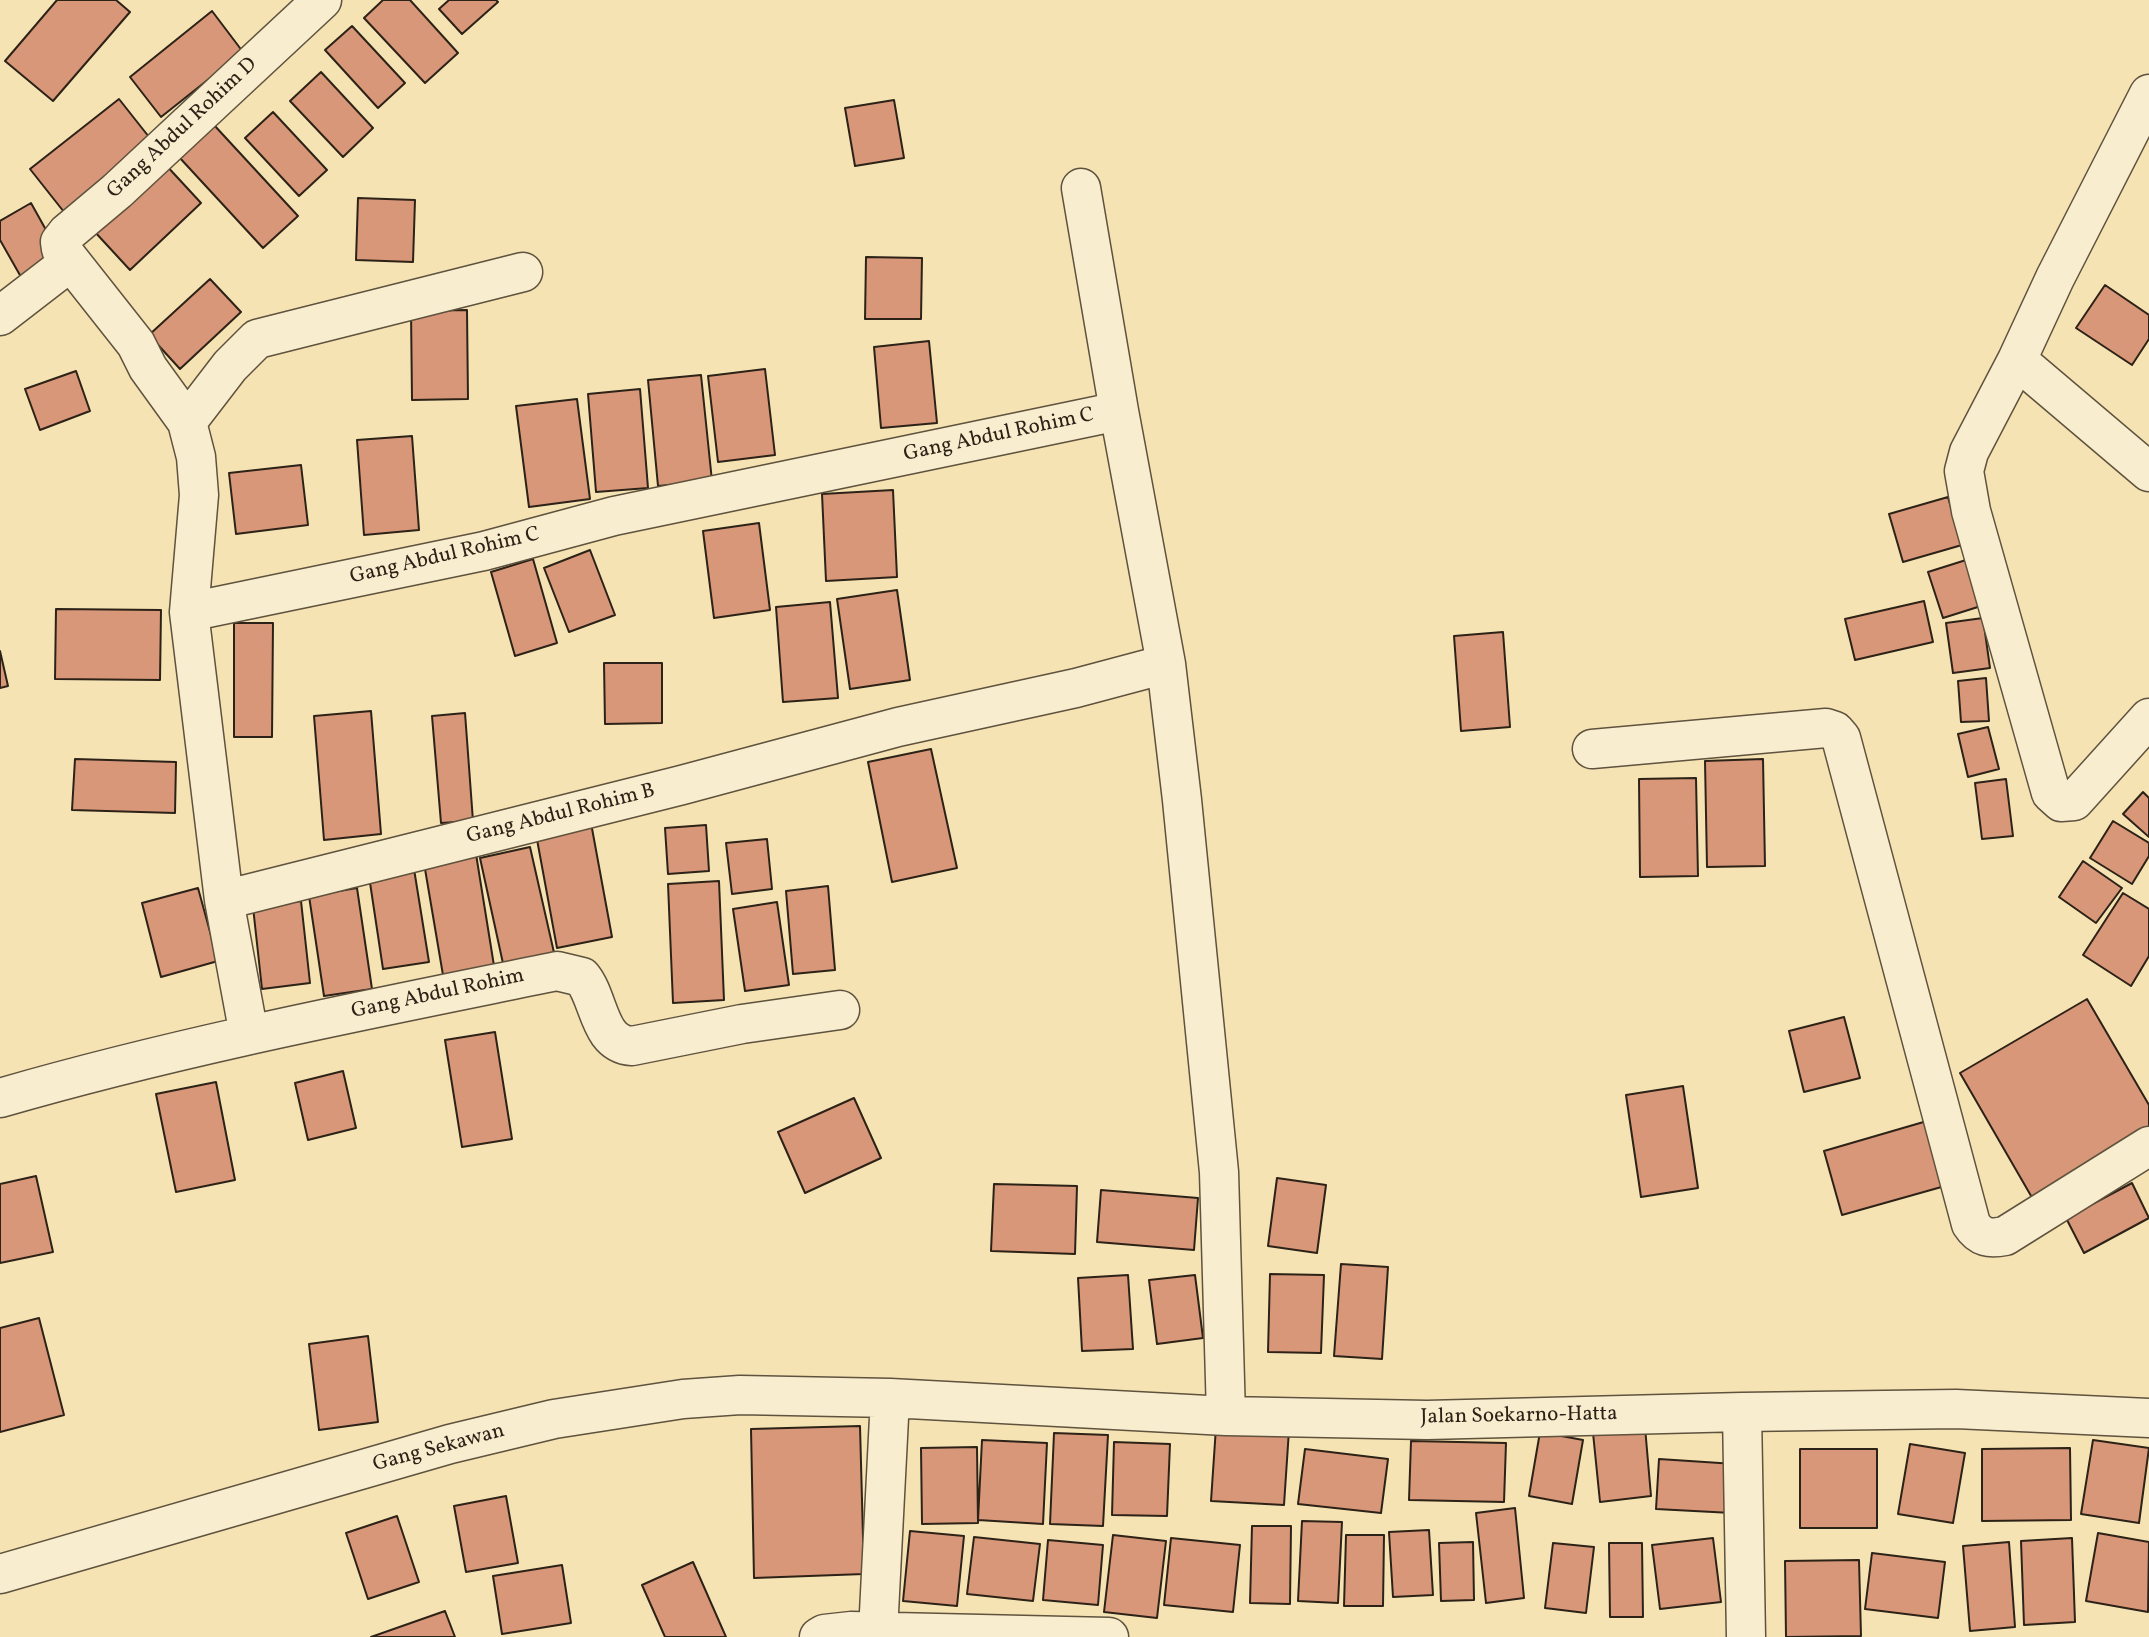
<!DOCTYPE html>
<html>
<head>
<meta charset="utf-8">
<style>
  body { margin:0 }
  canvas { display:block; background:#f5e3b3 }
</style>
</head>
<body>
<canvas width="2149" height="1637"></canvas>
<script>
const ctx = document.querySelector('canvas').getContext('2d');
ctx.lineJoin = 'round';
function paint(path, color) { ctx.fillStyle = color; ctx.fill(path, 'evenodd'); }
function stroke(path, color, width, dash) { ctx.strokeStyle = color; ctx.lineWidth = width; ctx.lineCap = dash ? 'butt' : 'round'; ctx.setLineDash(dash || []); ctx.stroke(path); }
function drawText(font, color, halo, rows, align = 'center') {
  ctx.font = font + ' Vollkorn,serif'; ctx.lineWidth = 6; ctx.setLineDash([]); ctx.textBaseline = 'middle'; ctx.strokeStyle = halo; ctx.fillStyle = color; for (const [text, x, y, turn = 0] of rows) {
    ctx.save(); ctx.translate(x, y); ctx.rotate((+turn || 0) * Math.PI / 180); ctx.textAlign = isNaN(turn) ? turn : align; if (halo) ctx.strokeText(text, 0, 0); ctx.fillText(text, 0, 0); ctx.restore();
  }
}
const building = new Path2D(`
  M57,0h59l14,12 -77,89 -48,-40z
  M383,0h27l48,53 -33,30 -61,-65z
  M449,0h47l2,2 -36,32 -23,-25z
  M212,11l31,41 -82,65 -31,-40z
  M352,26l53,57 -27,25 -53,-58z
  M321,72l52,56 -30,29 -53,-56z
  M119,99l34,43 -89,70 -34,-43z
  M894,100l10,58 -49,8 -10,-58z
  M273,112l54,58 -28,26 -54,-58z
  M214,125l84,91 -35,32 -84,-91z
  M165,164l36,39 -71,67 -36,-39z
  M358,198l57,2 -2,62 -57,-2z
  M31,203l29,52 -39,22 -21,-37v-19z
  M866,257l56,1 -1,61h-56z
  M210,279l31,33 -61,57 -31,-34z
  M2105,285l44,30v24l-17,26 -56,-37z
  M467,310l1,89 -56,1 -1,-89z
  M929,341l8,82 -56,5 -7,-81z
  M765,369l10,86 -57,7 -10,-86z
  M76,371l14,40 -50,19 -15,-41z
  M701,375l11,106 -54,5 -10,-106z
  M640,389l8,99 -52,4 -8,-98z
  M577,399l13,100 -61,8 -13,-101z
  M412,436l7,94 -55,5 -7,-95z
  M301,465l7,60 -72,9 -7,-61z
  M893,490l4,87 -71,4 -4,-87z
  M1948,497l14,48 -59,17 -14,-48z
  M759,523l11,87 -56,8 -11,-87z
  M590,550l25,65 -46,17 -25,-64z
  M533,559l24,84 -42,13 -24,-84z
  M1966,560l15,46 -38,12 -15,-46z
  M897,590l13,90 -60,9 -13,-90z
  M1924,601l9,41 -78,18 -10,-41z
  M830,602l8,96 -55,4 -7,-95z
  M56,609l105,1 -1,70 -105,-1z
  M1983,618l7,50 -37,5 -7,-50z
  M234,623h39l-1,114h-38z
  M1503,632l7,95 -49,4 -7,-95z
  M0,651l8,35 -8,2z
  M604,663h58v60l-57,1z
  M1986,678l3,43 -28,1 -3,-41z
  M371,711l10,123 -57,6 -10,-124z
  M465,713l8,108 -32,2 -9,-107z
  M1988,727l11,42 -31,8 -10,-43z
  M931,749l26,119 -65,14 -24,-120z
  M75,759l101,3 -1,51 -103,-3z
  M1763,759l2,107 -58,1 -2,-106z
  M1696,778l2,98 -58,1 -1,-98z
  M2006,779l7,57 -31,3 -7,-56z
  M2143,792l6,6v39l-26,-23z
  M2113,821l36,22v13l-17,28 -42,-26z
  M591,823l21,114 -55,11 -21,-114z
  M706,825l3,46 -41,3 -3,-46z
  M767,839l5,50 -40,5 -6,-51z
  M530,847l25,110 -51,11 -24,-110z
  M476,854l19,118 -51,9 -20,-118z
  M2083,861l39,27 -26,35 -37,-26z
  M414,869l15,93 -46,7 -14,-93z
  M719,881l5,119 -51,3 -5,-119z
  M828,886l7,84 -42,4 -7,-83z
  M198,888l20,73 -57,16 -19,-74z
  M357,888l15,101 -48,7 -15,-100z
  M2123,893l26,16v47l-18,30 -48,-31z
  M301,901l9,82 -48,6 -9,-82z
  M777,902l12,83 -44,6 -12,-82z
  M2087,999l62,106v28l-115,68 -74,-128z
  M1844,1017l16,61 -56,14 -15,-61z
  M495,1032l17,107 -50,8 -17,-107z
  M343,1071l13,57 -48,12 -13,-57z
  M216,1082l19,98 -59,12 -20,-98z
  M1683,1086l15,102 -57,9 -15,-102z
  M854,1098l27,60 -76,35 -27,-61z
  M1927,1121l18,65 -103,29 -18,-64z
  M36,1176l17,76 -53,11v-79z
  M1277,1178l49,7 -9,68 -49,-7z
  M2132,1183l17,35 -65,35 -18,-35z
  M994,1184l83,2 -2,68 -84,-3z
  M1101,1190l97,8 -4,52 -97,-8z
  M1341,1264l47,3 -6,92 -48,-3z
  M1270,1274l54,1 -3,78 -53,-1z
  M1128,1275l5,74 -51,2 -4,-73z
  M1195,1275l8,63 -46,6 -8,-64z
  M39,1318l25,97 -64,17v-104z
  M368,1336l10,86 -59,8 -10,-86z
  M860,1426l4,148 -110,4 -3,-149z
  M1216,1427l73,3 -5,75 -73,-4z
  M1645,1427l6,69 -51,6 -7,-69z
  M1540,1432l43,8 -11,64 -43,-8z
  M1054,1433l54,2 -5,91 -53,-2z
  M982,1440l65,3 -4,81 -65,-4z
  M2093,1440l56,8 -10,75 -58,-9z
  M1411,1441l95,2 -2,59 -95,-2z
  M1114,1442l56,2 -3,72 -55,-1z
  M1910,1444l55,9 -12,70 -55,-9z
  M977,1447l1,76 -56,1 -1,-76z
  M2070,1448l1,72 -89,1v-72z
  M1305,1449l83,10 -7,54 -83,-9z
  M1800,1449h77v79h-77z
  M1659,1459l76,5 -3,49 -76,-4z
  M506,1496l12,67 -52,9 -12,-66z
  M1515,1508l9,90 -38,5 -10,-90z
  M397,1516l22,66 -51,17 -22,-66z
  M1302,1521l40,1 -4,81 -40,-2z
  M1252,1526h39l-1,78 -40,-1z
  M1429,1530l4,65 -40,2 -4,-65z
  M910,1531l54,5 -7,70 -54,-5z
  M2098,1533l51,9 -1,70 -62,-11z
  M1113,1535l53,6 -9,77 -53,-6z
  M1346,1535h38l-1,71h-39z
  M974,1537l66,7 -7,57 -66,-7z
  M1171,1538l69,7 -7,67 -69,-7z
  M1713,1538l8,64 -61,7 -8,-64z
  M2072,1538l3,84 -51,3 -3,-84z
  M1048,1540l55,5 -5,60 -55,-5z
  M1473,1542l1,58 -33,1 -2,-58z
  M2009,1542l6,85 -45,4 -7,-85z
  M1553,1543l41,4 -8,66 -41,-5z
  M1609,1543h33l1,74h-33z
  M1872,1553l73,9 -7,56 -73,-9z
  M1859,1560l2,76 -75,1 -1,-76z
  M693,1562l33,75h-61l-23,-52z
  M562,1565l9,58 -69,11 -9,-58z
  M445,1611l10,26h-84z`);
paint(building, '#d79778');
stroke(building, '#2d2217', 2);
const minor = new Path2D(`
  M2149,94l-94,184 -38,82 132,112
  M1081,188l38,223 47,253 16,136 37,372 7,244
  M0,316l70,-54
  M2017,360l-48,92 -5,19 7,40 80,282 10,9 13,-1 75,-83
  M187,422l43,-56 27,-27 266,-67
  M189,612l10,-117 -3,-38 -9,-35 -39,-54 -12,-24 -75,-95 -1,-7 7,-9 50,-42 205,-191
  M1592,749l234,-21 9,3 6,7 130,486c9,14 19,15 34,12l144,-90
  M224,900l458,-115 216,-58 178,-39 90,-24
  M249,1035l-25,-135 -35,-288 295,-61 130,-35 505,-105
  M0,1098c183,-53 371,-89 557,-127l25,6c18,22 16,67 50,69l110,-22 98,-14
  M1742,1412l4,225
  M0,1574l450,-130 104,-25 129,-20 57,-4 150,3 336,18 201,4 315,-8 214,-3 193,9
  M878,1632l12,-234
  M819,1637l5,-3 27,-3 258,6`);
stroke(minor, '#5f523e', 41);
stroke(minor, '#f8edce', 38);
drawText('21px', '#2d2217', '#f8edce', [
  ["Gang Abdul Rohim D",183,129,-43],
  ["Gang Abdul Rohim C",999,436,-12],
  ["Gang Abdul Rohim C",445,557,-13],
  ["Gang Abdul Rohim B",561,815,-14],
  ["Gang Abdul Rohim",438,995,-12],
  ["Jalan Soekarno-Hatta",1519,1417,-1],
  ["Gang Sekawan",439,1449,-15]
]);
</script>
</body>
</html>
